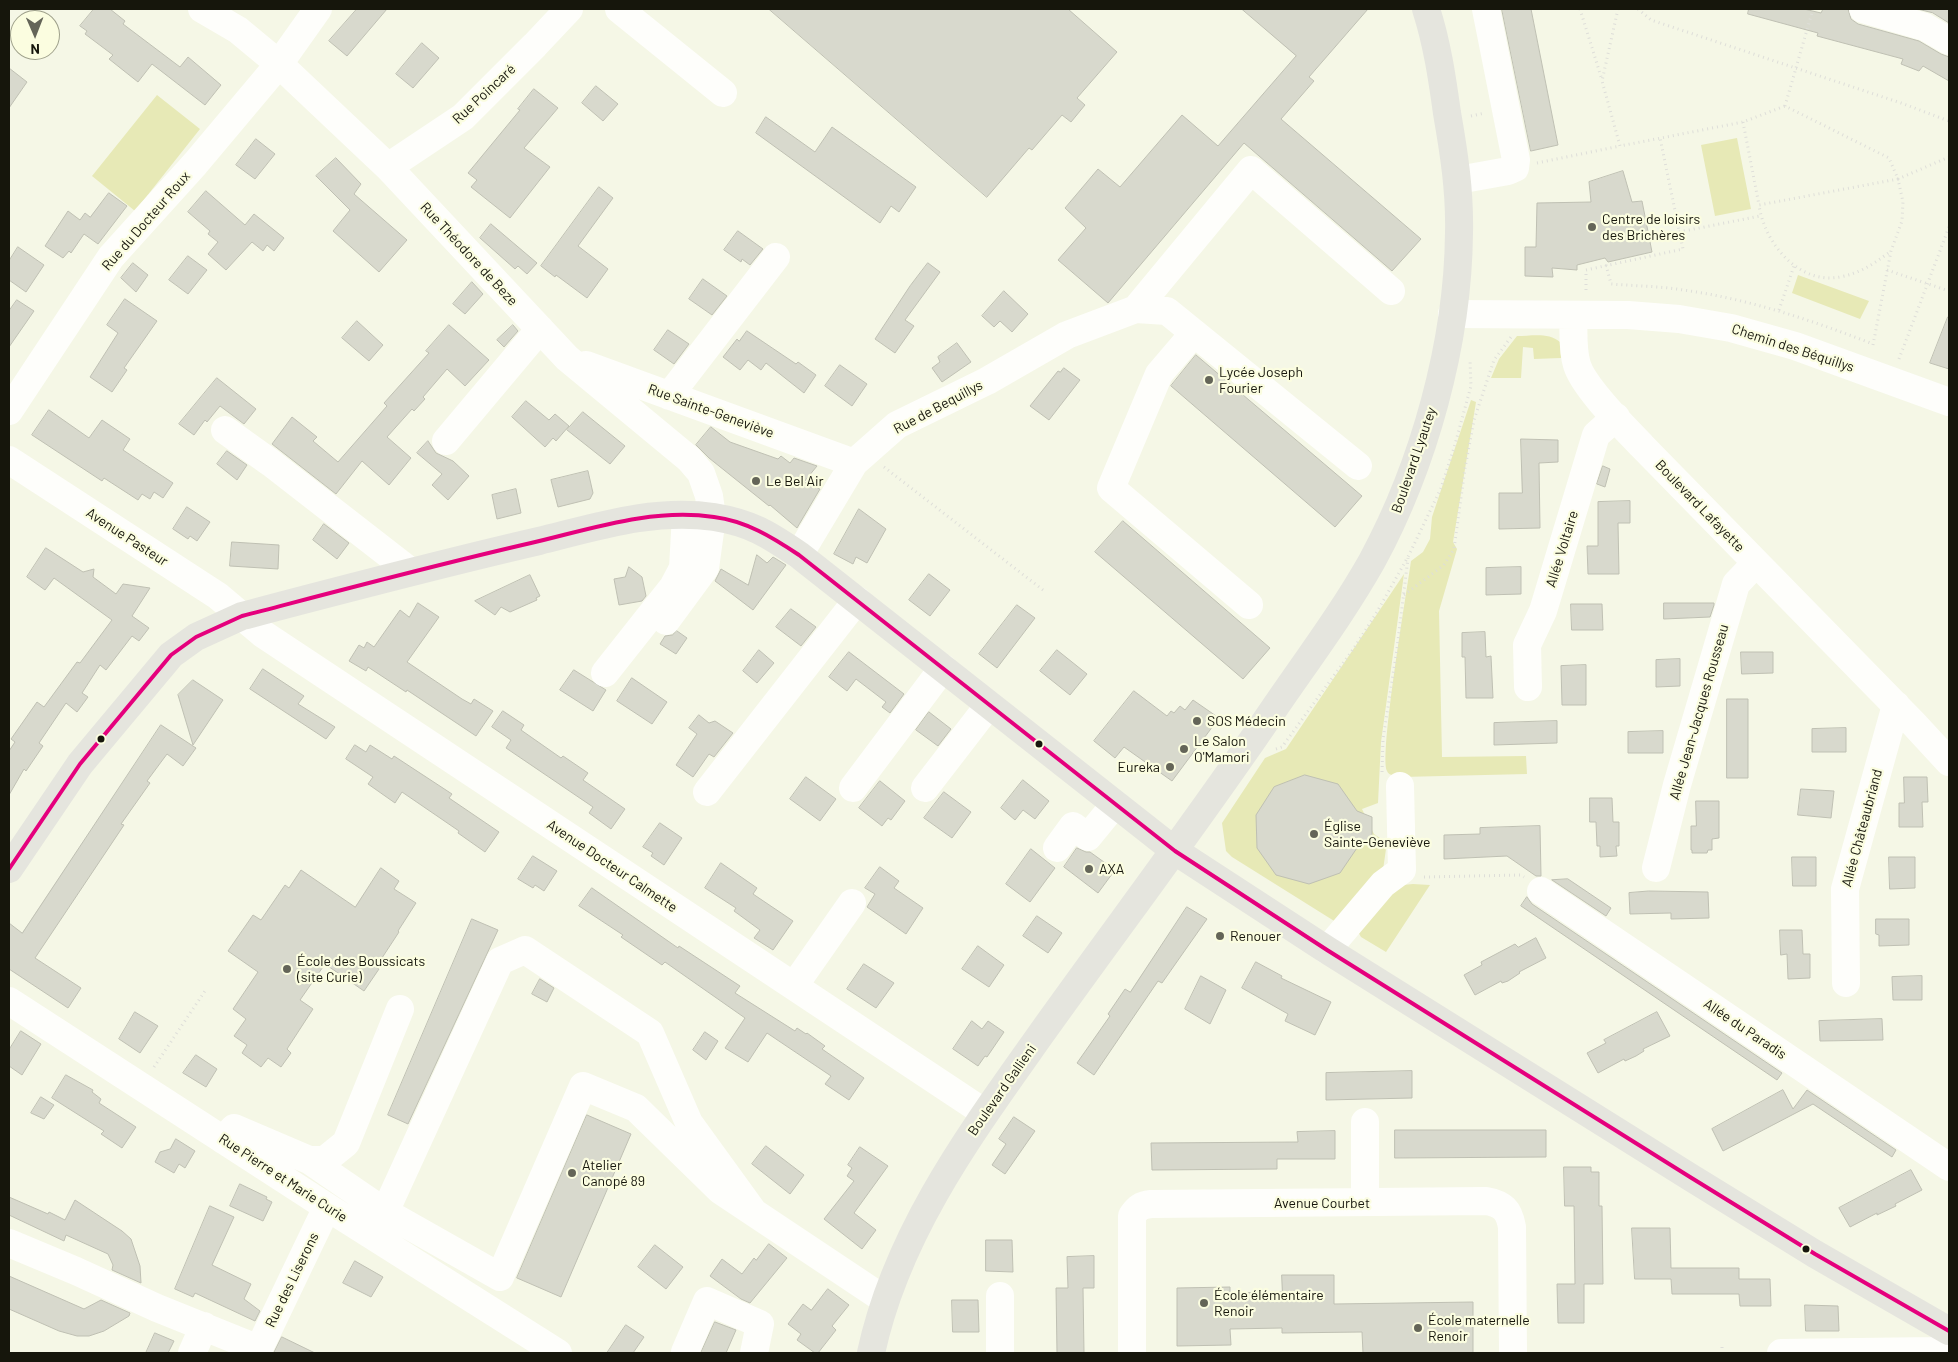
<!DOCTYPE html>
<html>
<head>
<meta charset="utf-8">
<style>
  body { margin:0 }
  #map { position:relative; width:1958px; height:1362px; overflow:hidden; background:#f5f7e6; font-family:Barlow,sans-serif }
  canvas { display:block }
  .frame { position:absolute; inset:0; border:10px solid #16160c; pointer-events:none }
  .north { position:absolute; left:10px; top:10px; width:50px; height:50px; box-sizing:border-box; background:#fbfde0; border:1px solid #9fa18b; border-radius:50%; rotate:179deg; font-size:14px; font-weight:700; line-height:20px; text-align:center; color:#16160c }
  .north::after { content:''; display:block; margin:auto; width:18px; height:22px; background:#646558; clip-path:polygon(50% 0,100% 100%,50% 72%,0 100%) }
</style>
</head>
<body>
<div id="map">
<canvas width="1958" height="1362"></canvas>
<div class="frame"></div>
<div class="north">N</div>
</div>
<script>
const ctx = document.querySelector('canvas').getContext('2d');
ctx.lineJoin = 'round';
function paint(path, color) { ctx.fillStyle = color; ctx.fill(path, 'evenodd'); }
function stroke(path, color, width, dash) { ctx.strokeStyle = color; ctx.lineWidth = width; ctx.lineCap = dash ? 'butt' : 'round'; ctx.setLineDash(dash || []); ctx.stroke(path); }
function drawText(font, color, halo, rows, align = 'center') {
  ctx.font = font + ' Barlow,sans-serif'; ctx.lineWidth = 4.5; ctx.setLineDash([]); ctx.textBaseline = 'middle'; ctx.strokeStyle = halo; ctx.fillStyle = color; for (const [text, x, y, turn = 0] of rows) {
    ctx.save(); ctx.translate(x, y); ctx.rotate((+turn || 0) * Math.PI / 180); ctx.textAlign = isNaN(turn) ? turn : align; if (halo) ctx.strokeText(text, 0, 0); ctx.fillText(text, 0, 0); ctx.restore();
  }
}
paint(new Path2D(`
  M157,95l43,34 -65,82 -43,-35z
  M1737,138l14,71 -36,7 -14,-71z
  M1798,275l71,26 -9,18 -68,-26z
  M1517,336c14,0 32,-4 43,6l1,16 -27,1 -1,-11 -10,-1 -2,31h-30l8,-19z
  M1471,400l5,2 -23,140 4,7 -18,62 3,146 84,-1 1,18 -126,3c-5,-1 -12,-1 -14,-6 -8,-16 20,-181 24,-210l12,-9 7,-13 2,-22z
  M1404,574l-23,168 -3,61 -16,6 12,25 9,6 3,9 -3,21 -44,54 -107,-67 -6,-6 -4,-28 43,-65 21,-9z
  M1413,884l17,1 -44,67 -25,-15 -4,-7 3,-8 43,-37z`), '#e7e9b6');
const building = new Path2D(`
  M94,9h16l15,12 -2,3 57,43 8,-10 33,28 -16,20 -53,-41 -14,18 -29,-23 4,-4 -28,-21 2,-3 -7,-5z
  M357,9h30l-40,47 -18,-15z
  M769,9h299l49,43 -40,46 8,7 -14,17 -9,-7 -30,35 -3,-2 -42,49z
  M1242,9h126l-59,68 5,4 -33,38 140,120 -29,32 -148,-128 -136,160 -50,-43 28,-32 -21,-20 33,-39 22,18 62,-72 36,31 78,-90z
  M1502,9h29l27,136 -27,6z
  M1749,9h55l17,4 2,-4h25l3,10 7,5 61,17 22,13 8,3v24l-26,-15 -4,5 -18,-7 2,-5 -86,-23 1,-3 -70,-19z
  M1918,9h31v14l-16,-10z
  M422,43l17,15 -26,30 -17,-14z
  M9,68l18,14 -18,26z
  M596,86l22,18 -15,17 -21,-18z
  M534,89l24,19 -34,40 26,19 -40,51 -39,-31 6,-7 -9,-7 52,-63 -2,-1z
  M766,117l49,35 17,-25 84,60 -17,25 -8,-6 -11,17 -124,-90z
  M256,139l19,15 -20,25 -19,-14z
  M336,158l25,26 -7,10 53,46 -28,32 -46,-41 17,-21 -34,-34z
  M1623,171l9,31 10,-1 10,51 -44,10 -3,-4 -28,7v5l-25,-2 1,9 -28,-1v-29h11l1,-44 54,-1 -2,-20z
  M599,187l14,11 -35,48 30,23 -21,29 -31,-23 -1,2 -14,-11z
  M206,191l39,34 9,-11 30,24 -10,13 -7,-6 -4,6 -11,-9 -26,28 -18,-16 10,-12 -10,-8 2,-3 -22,-19z
  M109,193l18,13 -29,38 -14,-10 -13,19 -2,-2 -6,7 -18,-12 23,-35 12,9 5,-7 5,4z
  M491,224l46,39 -10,11 -9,-8 -3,3 -35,-31z
  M738,231l25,18 -13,16 -8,-6 -1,3 -17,-12z
  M18,247l26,18 -18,27 -17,-12v-19z
  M188,256l19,14 -19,24 -19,-14z
  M133,263l15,12 -12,17 -15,-14z
  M928,263l12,9 -35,48 9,6 -19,27 -20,-14 35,-53z
  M703,279l24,17 -15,19 -23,-16z
  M472,282l11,12 -18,20 -12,-10z
  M1004,291l24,23 -16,18 -12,-11 -6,6 -12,-11z
  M125,299l32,22 -33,47 3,2 -15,22 -22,-15 28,-44 -11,-8z
  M17,300l17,11 -25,36v-36z
  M1948,317h1v52l-19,-6z
  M357,321l26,24 -14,16 -27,-23z
  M449,325l40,35 -24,26 -18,-17 -24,28 2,2 -11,12 -2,-2 -25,28 24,21 -22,27 -27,-24 -26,33 -64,-50 20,-27 25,20 -4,4 25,21 49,-56 -3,-3 45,-50 -3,-2z
  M513,325l5,6 -14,16 -7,-7z
  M668,330l21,14 -15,20 -20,-14z
  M747,331l49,33 2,-2 18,13 -12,18 -38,-30 -5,7 -13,-10 -8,10 -17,-13 14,-18 2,2z
  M957,343l14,19 -29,20 -10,-14 8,-6 -2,-5z
  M1196,355l166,141 -27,31 -164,-141z
  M840,365l27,19 -15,22 -27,-20z
  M1064,368l16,12 -31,40 -19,-14 28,-35 2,1z
  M217,378l39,31 -12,15 -24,-18 -13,16 -2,-2 -11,15 -15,-11z
  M526,401l23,19 6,-6 14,12 -13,15 -3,-3 -8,9 -33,-30z
  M49,410l40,28 13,-18 28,19 -7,11 50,33 -10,15 -9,-6 -4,7 -8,-5 -4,6 -34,-22 -2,3 -70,-46z
  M583,412l42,34 -15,18 -43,-34z
  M711,427l19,15 48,17 3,-3 9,7 4,-5 23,8 -13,16 16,7 -23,39 -27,-23 -1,1 -60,-48 -13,-13z
  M1521,439l37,1v22l-19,1 1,65 -41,1v-36h23z
  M428,441l8,12 17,8 16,15 -21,24 -16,-15 10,-11 -25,-21z
  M227,451l20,14 -10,15 -20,-16z
  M1603,466l7,3 -5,18 -8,-3z
  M588,471l5,22 -3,6 -32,8 -7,-27z
  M516,489l5,24 -24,6 -5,-24z
  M1630,501v22h-12l1,51h-31l-1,-28h11v-44z
  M187,507l23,15 -13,19 -7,-5 -2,3 -15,-10z
  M859,509l27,20 -19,34 -11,-6 -3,7 -19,-10z
  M1123,521l147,127 -27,31 -148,-127z
  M324,524l25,19 -12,16 -24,-19z
  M232,542l47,3 -1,24 -48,-3z
  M46,548l37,24 11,-3 -1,8 23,17 7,-10 27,4 -18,28 17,12 -10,13 -7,-5 -26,34 -6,-5 -18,28 6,4 -11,15 -11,-9 -27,40 4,3 -17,25 -2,-2 -15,26v-44l6,-9 -4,-3 26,-37 7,5 33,-45 3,1 32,-43 -58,-42 -9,12 -18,-13z
  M757,555l10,8 6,-6 13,8 -33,45 -38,-29 6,-12 27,16z
  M629,567l13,10 4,19 -4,5 -23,4 -5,-26 11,-2z
  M1521,567v27l-35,1v-27z
  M929,574l21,16 -20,26 -21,-16z
  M530,575l10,21 -4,2 1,2 -27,12 -9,-5 -6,8 -20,-14z
  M418,603l21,14 -32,45 55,37 9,5 3,-5 19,12 -17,25 -69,-46 -1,2 -38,-25 -2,4 -17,-10 10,-16 5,3 3,-6 7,5 26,-37 9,7z
  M1664,603h50v2l-4,12 -46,2z
  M1571,604h31l1,26h-31z
  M1017,605l18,13 -38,50 -18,-14z
  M791,609l25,18 -15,19 -25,-19z
  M677,631l10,7 -11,16 -16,-10 5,-8 7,-1z
  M1485,632l1,25 5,-1 2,42h-27l-1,-41h-3v-24z
  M759,650l15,13 -17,20 -14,-12z
  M1057,650l30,24 -17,21 -30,-24z
  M849,652l55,42 -14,19 -8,-6 4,-5 -30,-23 -9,12 -18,-14z
  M1741,652h32v21l-31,1z
  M1680,659v27l-24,1v-27z
  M1586,665v40h-24l-1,-39z
  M263,669l41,27 -6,8 37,23 -9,12 -76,-50z
  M574,670l32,20 -13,21 -33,-21z
  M632,678l35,24 -15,22 -35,-23z
  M193,680l30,20 -30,45 -15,-50z
  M1134,691l33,25 4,-5 3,2 6,-7 5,4 8,-10 26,18 -47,63 -48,-34 -9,11 -21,-17z
  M1727,699h21v79h-21z
  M503,711l21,14 -3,5 40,28 2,-2 25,17 -5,7 42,29 -14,20 -22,-16 4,-6 -87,-59 5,-8 -19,-13z
  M929,712l22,17 -13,17 -22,-16z
  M699,715l10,8 6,-2 18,12 -19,24 -5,-3 -16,23 -17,-12 21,-31 -8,-6z
  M1557,721v22l-63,2v-22z
  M161,725l35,23 -13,18 -16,-12 -20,27 3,2 -29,41 3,1 -89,133 46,30 -13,20 -59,-39v-46l13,10z
  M1846,728v24h-34v-23z
  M1663,731v22h-35v-21z
  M355,745l11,7 4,-7 22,14 2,-3 58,38 -3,4 50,34 -14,20 -27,-19 1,-2 -57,-39 -7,11 -27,-19 5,-7 -27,-18z
  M1305,775l33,9 19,27 15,6v23l-13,5 -19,28 -31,11 -33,-9 -19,-27 -1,-33 18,-28z
  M806,777l30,22 -16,22 -30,-22z
  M1904,777h23l1,25h-6l1,25h-24v-24h5z
  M1023,780l26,21 -14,18 -12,-9 -8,10 -14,-12z
  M880,781l25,20 -14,19 -3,-2 -6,8 -23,-18z
  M1801,789l33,2 -3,27 -33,-3z
  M944,792l27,20 -19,26 -28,-20z
  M1590,798h22l1,24h6v24h-3l1,10 -17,1v-11h-3l-1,-24h-6z
  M1696,801h23v37l-7,1v11h-4l-1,3h-15v-3h-1v-24h5z
  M660,823l22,15 -18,27 -13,-9 2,-3 -10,-6z
  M1540,826l1,50h-5l-29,-20 -63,3v-24l36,-1v-6z
  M1077,848l9,4h4l25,18 -17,23 -34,-26z
  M1031,849l24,19 -25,34 -24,-18z
  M533,856l24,15 -13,20 -9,-6 -2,3 -15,-9z
  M1792,857h24v29h-23z
  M1889,857h26v31l-25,1z
  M721,863l36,25 -4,6 40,27 -20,29 -19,-12 6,-8 -26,-19 2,-3 -31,-20z
  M880,867l19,14 -5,7 29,20 -17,26 -39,-27 8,-13 -10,-6z
  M381,868l18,13 -5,8 22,14 -18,28 1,1 -23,35 3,2 -15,22 -39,-27 -25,36 13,9 -26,40 4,4 -10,14 -13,-9 -7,9 -19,-14 5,-8 -13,-9 12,-17 -13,-10 25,-37 -30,-21 25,-36 8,5 24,-35 4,3 12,-18 54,37z
  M1568,879l43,29 -5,8 -54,-36z
  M592,888l86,60 1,-2 61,40 -5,7 60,38 2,-3 9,6 1,-1 18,13 -3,3 42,29 -15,22 -24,-16 6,-8 -64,-43 -19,29 -23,-14 20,-30 -80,-56 -3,3 -41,-28 2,-2 -44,-29z
  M1649,891l59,1 1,26 -38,1v-6l-41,1 -1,-21z
  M1527,897l5,7 250,169 -5,7 -256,-174z
  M1187,907l20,12 -45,64 -4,-2 -64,94 -17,-12 33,-47 -2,-2 17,-25 5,3z
  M1037,916l25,17 -14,20 -25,-17z
  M472,919l26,11 -90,194 -20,-9z
  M1876,919h33v26l-30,1v-11l-3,-1z
  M1780,930h22l1,24h7v24l-22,1 -1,-25 -6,1z
  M1536,938l10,20 -27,14 1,1 -12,8 -6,2 -1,-2 -26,14 -11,-20 18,-10 -1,-3 34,-18 3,3z
  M978,946l26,19 -15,22 -27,-18z
  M1256,962l26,14 -1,2 50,24 -16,33 -30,-14 3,-7 -46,-26z
  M864,964l30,19 -18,25 -29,-19z
  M1201,976l25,14 -16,34 -25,-15z
  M1922,976v24h-29l-1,-23z
  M540,979l14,9 -7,14 -15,-8z
  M135,1012l23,14 -18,27 -21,-14z
  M1657,1012l13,24 -27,13 1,2 -8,5 -11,5 -1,-2 -26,14 -11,-20 19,-10 -2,-3z
  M1882,1019l1,21 -63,1 -1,-20z
  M972,1021l10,8 6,-8 16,11 -17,25 -2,-1 -7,10 -25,-17z
  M21,1031l20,13 -19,31 -13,-9v-16z
  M705,1032l13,9 -12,19 -13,-10z
  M196,1055l21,14 -11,18 -23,-14z
  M1412,1071v27l-86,2v-27z
  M66,1075l27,15 -1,2 9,7 -2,4 37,24 -14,21 -21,-14 3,-3 -52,-33z
  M1783,1090l10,19 14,-19 89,60 -4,7 -79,-53 -90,47 -11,-22z
  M41,1097l13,8 -10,14 -13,-6z
  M587,1115l44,19 -70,163 -44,-19z
  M1014,1117l21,14 -30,43 -13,-9 14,-21 -7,-5z
  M1395,1130h151v27l-151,1z
  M1335,1131v28h-58v10l-125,1 -1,-27 147,-1 -1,-10z
  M176,1139l19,12 -10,17 -6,-4 -5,9 -19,-11 5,-10 10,-3z
  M766,1146l38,29 -14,19 -38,-30z
  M860,1147l28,19 -34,47 22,17 -14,19 -38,-30 30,-38 -7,-5 5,-8 -4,-3z
  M1564,1167h27v5h8v34h3l1,78h-19v39h-26l-1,-39h18l-1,-78h-9z
  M1911,1170l11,20 -27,14 1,2 -19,9v-2l-27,14 -11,-19z
  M240,1184l27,13 -1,2 6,3 -9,19 -33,-15z
  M9,1197l39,17 1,-2 16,8 10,-20 47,31 9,8 9,27 1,17 -29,-13 1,-5 -5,-11 -42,-19 -2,6 -55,-26z
  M210,1206l24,11 -22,48 39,19 -7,15 16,12 -5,10 -60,-28 -2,4 -18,-8z
  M1632,1228h38l1,40h68v11h31l1,27h-31l-1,-12h-67l-1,-15h-36z
  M986,1240h26l1,32 -27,-1z
  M769,1244l18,14 -37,45 -9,-4 -31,-23 12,-17 20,15 12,-16 2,2z
  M655,1245l28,22 -17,22 -28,-22z
  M1094,1256v32h-11l1,65h-27l-1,-65h12l-1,-31z
  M355,1261l28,16 -12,20 -28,-14z
  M1282,1275h52v29l139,-2v51h-110l-1,-21 -80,1v-5l-52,1 1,16 -54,1v-58l53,-1v6l52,-1z
  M9,1276l75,33 17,-9 29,13 -1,3 -25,15 -15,5h-12l-18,-5 -50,-22z
  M828,1289l21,16 -17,21 4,4 -18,23h-3l-18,-13 4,-6 -13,-10 15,-20 8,6z
  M952,1300h26l1,32h-26z
  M1805,1305l33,1 1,25h-33z
  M715,1322l21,8 -10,23h-25z
  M626,1325l18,12 -11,16h-26z
  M155,1333l19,8 -6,12h-22z
  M282,1337l33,16h-41z`);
paint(building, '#d8d9cd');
stroke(building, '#bfc0b3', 1);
stroke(new Path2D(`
  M1580,9l22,71
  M1618,9l-16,72 18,65 123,-24 42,-16
  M1638,9l13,11 250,83 48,18
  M1813,9l-28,97 104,52 9,21 -139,26c5,37 39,80 81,72 21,-4 35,-14 51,-26
  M1471,116l14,-3
  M1743,122l16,83
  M1537,163l83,-17
  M1679,232l81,-16
  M1606,265l5,19c24,2 48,2 72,6 66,9 128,30 190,54
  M1887,270l62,21
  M1586,290v-20l97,-21 -23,-111
  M1779,310l15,-44
  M1873,345l18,-94 11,-30 1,-19 -5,-23 51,-22
  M1899,359l50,-132
  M884,467l159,123
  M1404,595l40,-30 10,-16 11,-81 9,-48 20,-60 17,-23
  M1276,749l6,-2 72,-99 23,-36 32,-57 32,-67 13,-40 17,-62 -1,-26
  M1382,772l1,-33 14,-90 11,-91
  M1424,877l97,-2 3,2
  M154,1067l51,-76
  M1722,1353v-10`), '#deded9', 3, [1, 4]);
stroke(new Path2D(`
  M202,9l36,21 41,34 109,103 179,191 122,101 12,14 8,23 3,21 -7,51 -39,53
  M619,9l104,84
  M1863,9l62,18 24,14
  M388,167l75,-50 72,-72 34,-36
  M1458,180l50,-9 7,-3 1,-8 -30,-151
  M1136,309l115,-139 140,121
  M1452,314l176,1 51,4 52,9 64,18 154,56
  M1573,315c1,17 -1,35 4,50 7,23 48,63 65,81l271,277 36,39
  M1194,333l-35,41 -48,114 138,117
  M586,365l268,98
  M669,396l107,-139
  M9,411l102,-154 84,-93 84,-100 39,-55
  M225,430l46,33 139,108
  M446,441l94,-112
  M9,460l209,136 45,38 722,479
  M799,555l55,-92 43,-38 90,-44 80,-46 69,-26 31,2 191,155
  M605,673l68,-86 10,-19 3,-53
  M1528,687l-1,-42 16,-34 53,-176 20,-18
  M853,788l90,-120
  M925,788l64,-83
  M707,792l150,-192
  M1057,848l16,-22 15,11 27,-33
  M1656,868l21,-83 59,-201 20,-21
  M1541,891l408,276
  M1327,950l56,-66 19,-14 -2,-84
  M1846,983l-1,-94 51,-184
  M794,986l58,-83
  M9,1001l318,206 231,146
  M1365,1122v80
  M223,1140l11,-12 75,32h16l21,-17 54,-134
  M309,1160l76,52
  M752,1210l-63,-87 -39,-90 -125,-83 -25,11 -115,251 115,65 83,-191 53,22 84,82 165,110
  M9,1243l67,28 81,37 102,41
  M1000,1296v57
  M685,1352l22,-51 53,23 -6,29
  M192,1353l12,-27
  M257,1353l70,-146
  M1132,1353v-137c5,-8 9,-11 19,-12l335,-3c17,3 23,9 26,26l1,126
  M1781,1353l153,-2 15,-8`), '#fefefb', 28);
stroke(new Path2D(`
  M9,869l71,-105 91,-109 25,-18 46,-21c99,-26 197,-52 297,-75 57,-14 115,-33 175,-24 37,6 54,17 85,38l376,296 152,99 363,227 125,77 134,77
  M871,1353c26,-121 100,-220 170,-319 75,-105 153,-208 226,-315 35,-52 74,-103 105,-158 52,-96 86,-218 87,-328 1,-41 -5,-80 -12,-120 -5,-36 -10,-70 -21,-104`), '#e5e5de', 28);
stroke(new Path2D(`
  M9,869l71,-105 91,-109 25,-18 46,-21c96,-25 193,-51 289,-73 60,-14 120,-35 183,-26 32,4 58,20 85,38l376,296 152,99 363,227 125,77 134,77`), '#e5007d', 4);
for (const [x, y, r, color] of [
  [1592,227,5,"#646558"],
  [1209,380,5,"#646558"],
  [756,481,5,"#646558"],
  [1197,721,5,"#646558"],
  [101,739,4.5,"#16160c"],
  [1039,744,4.5,"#16160c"],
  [1184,749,5,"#646558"],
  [1170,767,5,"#646558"],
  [1314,834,5,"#646558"],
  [1089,869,5,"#646558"],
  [1220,936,5,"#646558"],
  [287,969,5,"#646558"],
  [572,1173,5,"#646558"],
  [1806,1249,4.5,"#16160c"],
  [1204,1303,5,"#646558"],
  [1418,1328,5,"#646558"]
]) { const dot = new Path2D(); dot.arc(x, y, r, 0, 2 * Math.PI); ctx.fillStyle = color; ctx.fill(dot); stroke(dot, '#fbfde0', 2); }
drawText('14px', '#16160c', '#fbfde0', [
  ["Rue Poincaré",484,94,-43],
  ["Rue du Docteur Roux",146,221,-49],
  ["Rue Théodore de Beze",469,254,47],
  ["Chemin des Béquillys",1793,348,18],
  ["Rue de Bequillys",938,407,-28],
  ["Rue Sainte-Geneviève",711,411,20],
  ["Boulevard Lyautey",1414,460,-71],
  ["Boulevard Lafayette",1700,506,46],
  ["Avenue Pasteur",127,537,33],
  ["Allée Voltaire",1562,549,-73],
  ["Allée Jean-Jacques Rousseau",1699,712,-74],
  ["Allée Châteaubriand",1862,828,-75],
  ["Avenue Docteur Calmette",612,866,34],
  ["Allée du Paradis",1745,1029,34],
  ["Boulevard Gallieni",1002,1090,-55],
  ["Rue Pierre et Marie Curie",283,1178,33],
  ["Avenue Courbet",1322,1203],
  ["Rue des Liserons",292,1280,-64]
]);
drawText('14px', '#16160c', '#fbfde0', [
  ["Centre de loisirs",1602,219],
  ["des Brichères",1602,235],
  ["Lycée Joseph",1219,372],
  ["Fourier",1219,388],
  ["Le Bel Air",766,481],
  ["SOS Médecin",1207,721],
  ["Le Salon",1194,741],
  ["O'Mamori",1194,757],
  ["Eureka",1160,767,"right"],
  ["Église",1324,826],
  ["Sainte-Geneviève",1324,842],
  ["AXA",1099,869],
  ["Renouer",1230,936],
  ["École des Boussicats",297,961],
  ["(site Curie)",297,977],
  ["Atelier",582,1165],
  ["Canopé 89",582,1181],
  ["École élémentaire",1214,1295],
  ["Renoir",1214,1311],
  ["École maternelle",1428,1320],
  ["Renoir",1428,1336]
], 'left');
</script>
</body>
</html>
